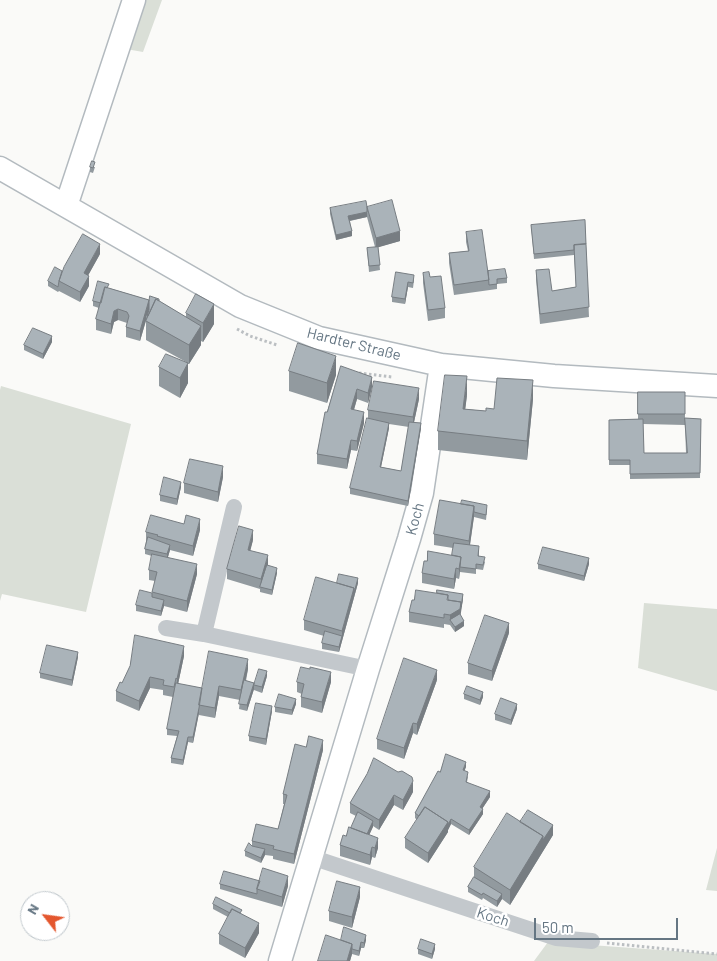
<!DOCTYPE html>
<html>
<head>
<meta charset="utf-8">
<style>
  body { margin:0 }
  #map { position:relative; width:717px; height:961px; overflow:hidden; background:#fafaf8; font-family:Barlow,sans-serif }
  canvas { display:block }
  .north { position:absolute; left:20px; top:891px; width:50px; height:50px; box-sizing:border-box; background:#fff; border:1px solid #c1c8cd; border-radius:50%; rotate:300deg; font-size:14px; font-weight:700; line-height:20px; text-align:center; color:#657683 }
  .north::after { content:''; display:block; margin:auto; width:18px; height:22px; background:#e4572e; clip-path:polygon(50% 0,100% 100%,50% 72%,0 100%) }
  .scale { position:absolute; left:534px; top:918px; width:144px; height:22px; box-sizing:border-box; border:2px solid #657683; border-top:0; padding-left:6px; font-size:15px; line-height:18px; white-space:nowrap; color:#657683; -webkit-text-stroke:4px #fff; paint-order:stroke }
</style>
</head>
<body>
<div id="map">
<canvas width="717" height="961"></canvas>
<div class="north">N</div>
<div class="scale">50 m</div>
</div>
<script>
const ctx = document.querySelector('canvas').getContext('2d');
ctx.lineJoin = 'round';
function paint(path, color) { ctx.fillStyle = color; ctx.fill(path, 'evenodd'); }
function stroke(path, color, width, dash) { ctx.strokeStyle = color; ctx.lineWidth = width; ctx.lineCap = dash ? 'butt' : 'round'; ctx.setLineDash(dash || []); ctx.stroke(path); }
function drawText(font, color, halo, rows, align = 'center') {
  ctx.font = font + ' Barlow,sans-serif'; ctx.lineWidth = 5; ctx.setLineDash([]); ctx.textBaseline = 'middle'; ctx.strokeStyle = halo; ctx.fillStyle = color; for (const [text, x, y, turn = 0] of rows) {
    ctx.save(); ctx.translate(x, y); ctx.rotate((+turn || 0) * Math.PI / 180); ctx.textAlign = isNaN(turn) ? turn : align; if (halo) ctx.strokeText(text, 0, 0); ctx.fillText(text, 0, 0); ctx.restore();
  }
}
paint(new Path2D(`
  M143,0h19l-19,52 -17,-3z
  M1,386l130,38 -45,188 -84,-18 -2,7v-211z
  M644,603l73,6v82l-79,-23z
  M717,848v43l-11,-1z
  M548,942l169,12v7h-183z`), '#dadfd7');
const secondary = new Path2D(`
  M0,168l240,138 79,32 122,27 113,11 163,10
  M66,206l68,-206
  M280,961l88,-292 41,-130 13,-46 19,-128`);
stroke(secondary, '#b3babf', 25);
stroke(new Path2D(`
  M237,329l13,7 27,9
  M359,373l33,4
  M607,943l110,11`), '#bbbfc2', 3, [2.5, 2.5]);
stroke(new Path2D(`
  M166,628l38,6 164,35
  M204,634l30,-127
  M311,857l245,81 36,3`), '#c3c8cc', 16);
stroke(secondary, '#fff', 22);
paint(new Path2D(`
  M90,167h5l-2,6 -3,-1z
  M367,207l33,34 -22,6 2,23 -11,2 -2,-24 8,-1 -8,-30 -17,4 2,15 -16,4 -6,-26v-6z
  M585,220l4,97 -49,7 -4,-44v-10l16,21 24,-4 -2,-32 -40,4 -3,-34z
  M466,232l22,39 19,7v5l-10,1v5l-43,6 -5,-32v-10l19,-2 -2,-9z
  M100,254l-12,21 1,11 -9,16 -21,-11 -1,1 -10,-6v-5z
  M396,272l18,8 -1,8 -5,-1 -3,17 -13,-2v-5z
  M423,273l7,4 15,31v10l-17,3 -5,-38z
  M109,288l40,12 10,1 27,16v-4l28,11 -11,18 -2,-1v4l-12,19h-1v19l-8,15 -21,-12v-19l27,-5 -40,-22v-19l-6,20 -14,-4v-10l1,-4 -9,-3 -4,2 -3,12 -15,-4v-11l3,-11 -6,-2v-5z
  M52,342l-9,17 -19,-9v-5z
  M341,366l31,21 -4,16 -11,-4 -3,11 10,13 -7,28 -6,-1 -4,19 -30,-5v-10l10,-42z
  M289,371l47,4 -9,28 -38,-12z
  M638,392h47v26l16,1 -1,59 -70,1v-14h-21v-45l29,-1zM643,424l42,1 1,28h-42z
  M467,395l-2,14 21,2 47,-12 -6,61 -89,-10v-19z
  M419,399l-5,23 7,6 -13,78 -58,-12v-6l18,-69v-9zM389,424l20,3 -8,44 -20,-4 8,-39z
  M223,477l-5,25 -34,-9v-10z
  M181,487l-4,18 -17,-4v-6z
  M440,500l47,10 -1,10 -12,-3 -4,28 9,6v5l6,6 -2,8 -7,-1v5l-16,-2v-2l-1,9 -3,-1 -2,11 -32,-6v-10l5,-12 25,-6 1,-7 -19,-3v-11z
  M200,530l-7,26 -23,-6 -2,7 29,17 -10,38 -23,-6 -3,10 -25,-5v-6l16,-12 3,-12 -6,-1v-10l3,-14 -7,-2v-5l1,-7v-10z
  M253,540l-3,10 27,23 -5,22 -12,-3v-3l-33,-10v-10z
  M538,564h51l-5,17 -46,-12z
  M337,583h21l-19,69 -17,-3v-6l2,-7 -20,-6v-10z
  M463,599l-3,16 4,11 -9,6 -5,-7 -6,-1v4l-35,-6v-10z
  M509,633l-17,48 -24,-7v-11z
  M184,656l-6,28 24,4 46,-19 -2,12 8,2 13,-7 -5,17 -8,-3v-1l-7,22 -8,-2 1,-9 -21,-4 -4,22 -16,-3v-2l-6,30 -5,-1 -5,23 -12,-2v-5l6,-22 -10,-1v-6l6,-32 -10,-2v-5l-13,-2 -11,23 -23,-10v-10l6,-8z
  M78,657l-6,29 -32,-8v-5z
  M437,680l-20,55 -4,-2 -9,26 -27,-10v-10z
  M297,682h34l-9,31 -21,-6v-10l1,-3 -5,-2z
  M464,694l19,3 -3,8 -16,-6z
  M296,704l-4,11 -17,-3v-5z
  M517,709l-6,16 -16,-5v-6z
  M272,711l-6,34 -17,-4v-5z
  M306,747l17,3 -29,114 -21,-5v-3l-8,-1 -4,8 -16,-7v-5l7,-5v-5l26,-12 6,-25h-1v-10z
  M466,767l-2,3 4,7 -1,5 23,15 -8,12 1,5 -14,21 -18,-11 -3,6v2l-20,31 -23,-15v-10l12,-18 -2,-2v-5l25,-41z
  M413,792l-10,18 -9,-5 -15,25 -6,-4 -4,9 9,13 -3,10 -3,-1 -2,8 -30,-9v-11l11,-17 5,-12 -6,-3v-10z
  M520,822l33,13 -43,70 -8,-6 -5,8 -14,-9 -1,2 -14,-8v-5l6,-10v-10z
  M260,881l28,5 -6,21 -62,-18v-5z
  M360,897l-8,31 -23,-7v-10z
  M213,904l29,10 17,19 -14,25 -26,-14v-10l9,-17 -15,-8z
  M341,940h25l-2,8h-3l-2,8 -7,-2 -2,7h-32z
  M418,949h17l-3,10 -14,-5z`), '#929a9f');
paint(new Path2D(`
  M367,212v5l-19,4v-5z
  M352,231v5l-16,4v-5z
  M400,231v10l-24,7v-10z
  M100,244v10l-16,29v-10z
  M89,276v10l-9,16v-10z
  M408,282v5l-3,17v-5z
  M149,300v10l-2,6 -1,-1v5l-6,21v-10z
  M214,304v20l-11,18v-19z
  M118,309v11l-4,2 -3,12v-10l3,-13z
  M201,326v19l-12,19v-19z
  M52,336v6l-9,17v-5z
  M336,356v19l-9,28v-20z
  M188,363v20l-8,15v-20z
  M467,376v19l-4,33v-19z
  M372,377v10l-4,16v-10z
  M533,380v19l-6,61v-19z
  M419,388v11l-6,28v-10z
  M357,389v10l-6,20v-10z
  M364,412v11l-7,28v-10z
  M389,423v5l-9,44v-5z
  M421,423v5l-13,78v-5z
  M351,440v10l-4,19v-10z
  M223,466v11l-5,25v-10z
  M181,482v5l-4,18v-6z
  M474,506v10l-5,35v-10z
  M200,519v11l-7,26v-10z
  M253,530v10l-5,20v-10z
  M170,545v5l-3,10v-6z
  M268,555v10l-7,24v-10z
  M461,557l-1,13 -1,9v-10z
  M589,558v6l-5,17v-5z
  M197,564v10l-10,38v-11z
  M277,568v5l-5,22v-5z
  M456,568v10l-2,11v-10z
  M358,578v5l-16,58v-10l12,-43z
  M463,594v5l-3,20 -10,1v-5z
  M164,600v6l-3,10v-5z
  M464,621v5l-9,6v-5z
  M509,623v10l-17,48v-10z
  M342,636v5l-3,11v-5z
  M184,646v10l-7,33v-10z
  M78,652v5l-6,29v-6z
  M248,659v10l-7,31v-10z
  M437,670v10l-20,55v-11z
  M267,671v5l-5,17v-6z
  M331,672v10l-9,31v-11z
  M150,677v11l-11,23v-10z
  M254,683v6l-7,22v-6z
  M219,686v10l-4,22v-10z
  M483,692v5l-3,8v-5z
  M296,699v5l-4,11v-5z
  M517,704v5l-6,16v-5z
  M272,706v5l-6,34v-6z
  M199,708v5l-6,30v-6z
  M413,723v10l-9,26v-11z
  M188,737v5l-5,23v-5z
  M323,740v10l-29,114v-10z
  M466,762v5l-3,8v-5z
  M413,781v11l-10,18v-10z
  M490,791v6l-10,15v-5z
  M394,795v10l-15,25v-10z
  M483,809v5l-14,21v-5z
  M451,819v5l-3,6v2l-20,31v-10l20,-31z
  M373,821v6l-8,17v-6z
  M553,825v10l-43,70v-15l33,-54z
  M378,838v10l-3,10v-10z
  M372,847v10l-2,8v-10z
  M265,849v6l-4,8v-5z
  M288,876v10l-6,21v-10z
  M360,887v10l-8,31v-11z
  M502,894v5l-5,8v-6z
  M259,923v10l-14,25v-10z
  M366,935v5l-2,8v-5z
  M361,942v6l-2,8v-5z
  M352,944v10l-2,7h-3z
  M435,944v5l-3,10v-5z`), '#777d82');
const building = new Path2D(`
  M92,161l3,1 -2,6 -3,-1z
  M392,200l8,31 -24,7 -9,-31z
  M366,201l1,6v5l-19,4 4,15 -16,4 -6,-27z
  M585,220l1,24 -12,1v5l-40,4 -3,-29z
  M482,230l7,50 -35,5 -5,-32 20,-2 -3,-19z
  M83,234l17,10 -16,29 5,3 -9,16 -21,-11 5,-14z
  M586,244l3,63 -49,7 -4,-44 13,-1 3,22 24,-4 -2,-42z
  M378,247l2,18 -11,1 -2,-18z
  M55,267l7,4 -3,10 -1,6 -10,-6z
  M505,269l2,9 -10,1v5l-8,1 -1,-14z
  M396,272l18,3 -1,8 -5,-1 -3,17 -13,-2z
  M429,272l1,5 11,-1 4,32 -17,2 -5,-37z
  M98,281l11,3 -2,4 -2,-1 -4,16 -8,-2z
  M105,287l44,13 -9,31 -14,-4 3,-11 -2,-4 -9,-3 -4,2 -3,13 -15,-5z
  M196,294l18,10 -11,19 -17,-10z
  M150,296l9,3v2l-3,-2 -8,17h-1l2,-6v-8z
  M156,299l45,27 -12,19 -43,-24z
  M33,328l19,8 -9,18 -19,-9z
  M298,343l38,13 -9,27 -38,-12z
  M166,354l22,9 -8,15 -21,-11z
  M341,366l31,11 -4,16 -11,-4 -6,20 13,3 -7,29 -6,-1 -4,19 -30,-5 8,-42h2z
  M445,375l22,1 -4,33 23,2v-3l8,1 3,-31 36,2 -6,61 -89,-10z
  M374,381l45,7 -6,29 -45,-7z
  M638,392h47v22h-47z
  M367,418l22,5 -9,44 21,4 8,-49 12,1 -13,78 -58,-13z
  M685,418l16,1 -1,54 -70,1v-14h-21v-40l34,-1 1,34h43z
  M190,459l33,7 -5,26 -34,-9z
  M164,477l17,5 -4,17 -17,-4z
  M440,500l34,6 -5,35 -35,-7z
  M462,500l25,5 -1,10 -12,-3v-6l-13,-2z
  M151,515l33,9 2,-9 14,4 -7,27 -36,-10 1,-1 -12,-3z
  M239,526l14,4 -5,20 20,5 -7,24 -34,-10z
  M148,537l22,8 -3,9 -22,-5z
  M454,543l25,3 -1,10 7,1 -2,8 -7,-1v5l-16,-2 1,-10 -9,-2z
  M543,547l46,11 -5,18 -46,-12z
  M428,551l33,6 -2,12 -3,-1 -2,11 -32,-6 2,-12h3z
  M152,554l45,10 -10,37 -35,-9 5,-20 -8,-2z
  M267,565l10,3 -5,22 -12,-3z
  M339,574l19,4 -4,15v-5l-17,-5z
  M316,577l38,11 -12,43 -38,-11z
  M140,590l12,3v4l12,3 -3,11 -25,-6z
  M416,590l32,5 -1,5 14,2 -1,7 -10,6 -6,-1v4l-35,-6 3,-12h2z
  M437,590l26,4 -2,13v-5l-13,-2v-5l-11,-2z
  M460,614l4,7 -9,6 -5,-7z
  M485,615l24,8 -17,48 -24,-8z
  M325,631l17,5 -3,11 -17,-4z
  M135,635l49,11 -7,33 -1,-1 -2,9 -11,-2 1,-5 -14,-3 -11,24 -23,-10 4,-9 2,1 8,-17z
  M47,645l31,7 -6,28 -32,-7z
  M209,651l39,8 -7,31 -22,-4 -4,22 -16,-3z
  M404,658l33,12 -20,54 -4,-1 -9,25 -27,-9z
  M301,667l9,2v-2l21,5 -9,30 -21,-5 3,-13 -7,-2z
  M259,669l8,2 -5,16 -8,-2z
  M244,680l10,3 -7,22 -8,-1z
  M176,683l26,5 -3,20 -6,29h-5l-5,23 -12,-2 8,-27 -12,-2z
  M467,686l16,6 -3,8 -16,-6z
  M279,694l17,5 -4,11 -17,-3z
  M501,698l16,6 -6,16 -16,-6z
  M256,703l16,3 -6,33 -17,-3z
  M309,736l14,4 -29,114 -21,-5 1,-3 -22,-5 4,-17 22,5 9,-34 -4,-1 12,-50 11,3z
  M446,754l20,8 -3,8 5,2 -2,10 24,9 -10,16 3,2 -14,21 -18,-11 -3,6v-3l-23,-15 -6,9 -4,-3 23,-42 2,1z
  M374,758l24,14 4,-1 10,6 1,4 -10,19 -9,-5 -15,25 -29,-17 17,-29z
  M425,807l23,15 -20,31 -23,-15z
  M528,810l25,15 -10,15v-4l-23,-14z
  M358,812l15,9 -6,13 -16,-6z
  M507,813l36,23 -33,54 -36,-23z
  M349,827l29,11 -3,10 -3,-1 -2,8 -30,-10 3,-10 3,1z
  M249,843l3,3 13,3 -4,9 -16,-7z
  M263,868l25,8 -6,21 -25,-8z
  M224,871l36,10 -3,8v5l-37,-10z
  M474,877l28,17 -5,7 -14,-8 -1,2 -14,-8z
  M337,881l23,6 -8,30 -23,-6z
  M216,897l26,13 -2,3 -8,-4 -2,4 -17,-9z
  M232,909l27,14 -14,25 -26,-14z
  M344,927l22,8 -2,8 -3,-1 -2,9 -7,-2v-5l-11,-4z
  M326,935l26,9 -5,17h-29z
  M421,939l14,5 -3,10 -14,-5z`);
paint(building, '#aab3b9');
stroke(building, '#777d82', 1);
drawText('15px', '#657683', '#fff', [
  ["Hardter Straße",354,344,14],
  ["Koch",415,519,-75],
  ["Koch",493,917,18]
]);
</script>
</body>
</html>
